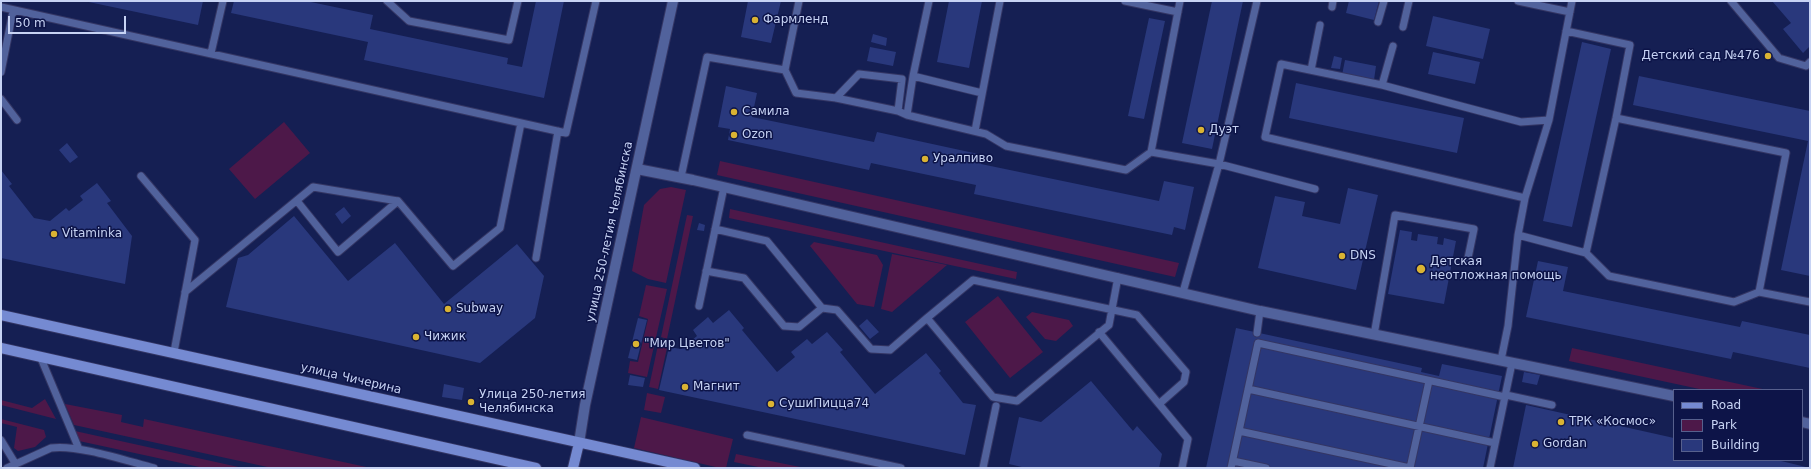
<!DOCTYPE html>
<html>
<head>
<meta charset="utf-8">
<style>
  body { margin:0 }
  #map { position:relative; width:1811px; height:469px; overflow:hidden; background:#151f53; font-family:"DejaVu Sans",sans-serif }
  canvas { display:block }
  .frame { position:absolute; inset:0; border:2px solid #c7d3f4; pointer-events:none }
  .legend { position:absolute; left:1673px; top:389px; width:130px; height:72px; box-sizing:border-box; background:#0d1448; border:1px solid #57608d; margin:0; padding:5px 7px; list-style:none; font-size:12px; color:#c7d3f4 }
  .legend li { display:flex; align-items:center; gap:8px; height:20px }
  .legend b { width:20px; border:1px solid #57608d }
  .scale { position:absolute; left:8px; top:16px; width:118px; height:18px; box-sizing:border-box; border:2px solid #c7d3f4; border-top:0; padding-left:5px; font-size:12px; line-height:14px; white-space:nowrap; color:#c7d3f4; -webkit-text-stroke:3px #0d1448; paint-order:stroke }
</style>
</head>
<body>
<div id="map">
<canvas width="1811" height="469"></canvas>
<div class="frame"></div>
<ul class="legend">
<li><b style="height:5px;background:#758ad2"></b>Road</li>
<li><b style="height:11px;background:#4d1849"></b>Park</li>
<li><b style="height:11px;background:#29387c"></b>Building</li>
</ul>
<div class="scale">50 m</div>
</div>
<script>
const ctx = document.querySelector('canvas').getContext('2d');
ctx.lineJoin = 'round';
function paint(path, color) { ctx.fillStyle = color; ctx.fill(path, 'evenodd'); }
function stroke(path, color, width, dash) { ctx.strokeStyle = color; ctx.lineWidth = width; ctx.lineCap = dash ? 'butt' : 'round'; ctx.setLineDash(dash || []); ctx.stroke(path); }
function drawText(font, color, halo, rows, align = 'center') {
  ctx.font = font + ' "DejaVu Sans",sans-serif'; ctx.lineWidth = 3; ctx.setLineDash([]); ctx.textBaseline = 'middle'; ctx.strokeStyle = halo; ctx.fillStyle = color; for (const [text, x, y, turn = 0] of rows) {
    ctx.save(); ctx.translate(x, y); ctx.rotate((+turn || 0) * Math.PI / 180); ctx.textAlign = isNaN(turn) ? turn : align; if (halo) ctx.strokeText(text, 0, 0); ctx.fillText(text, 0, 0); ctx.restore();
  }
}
paint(new Path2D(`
  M284,122l26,31 -55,46 -26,-30z
  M720,161l459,102 -4,14 -458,-102z
  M671,187l15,3 -20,93 -18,-4 -16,-8 12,-66 16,-16z
  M730,209l287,63 -1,7 -287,-61z
  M687,215l6,1 -26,123 -6,-2z
  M814,242l63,13 6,10 -9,42 -17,-3 -47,-58z
  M892,254l55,11 -55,47 -11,-3z
  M646,285l21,4 -20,88 -19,-4 2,-12 8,1 10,-43 -9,-3z
  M998,296l45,56 -33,26 -45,-56z
  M1032,312l37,8 4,6 -17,15 -11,-2 -19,-22z
  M659,340l7,1 -1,7h2l-9,41 -9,-2z
  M1572,348l195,42h-63l-135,-29z
  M647,393l18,4 -4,16 -17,-3z
  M45,399l11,20 -55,-14v-5l31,8z
  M65,404l57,11 -1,7 22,5 1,-8 227,49h-99l-198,-43z
  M641,417l92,22 -7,29h-6l-86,-20z
  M1,419l43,11 2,7 -11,10 -17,4 -4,-3 3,-21 -16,-4z
  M75,431l168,37h-39l-125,-27z
  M736,454l69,14h-42l-29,-6z`), '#4d1849');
paint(new Path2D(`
  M84,1h119l-5,24z
  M234,1h72l67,14 -3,14 138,29 -1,6 15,3 14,-66h28l-20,97 -180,-38 4,-18 -137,-29z
  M748,1h33l-10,42 -30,-6z
  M949,1h33l-13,67 -32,-6z
  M1212,1h31l-31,148 -30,-6z
  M1349,1h30l-5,19 -28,-7z
  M1772,1h38v45l-7,7 -20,-24 8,-6z
  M1433,16l57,13 -7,30 -57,-13z
  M1149,18l16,3 -21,98 -16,-3z
  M873,34l14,4 -1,8 -15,-4z
  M1582,42l29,7 -39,178 -29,-6z
  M870,47l26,5 -3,14 -26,-5z
  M1433,52l47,10 -5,22 -47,-10z
  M1334,56l8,2 -2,11 -9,-1z
  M1345,60l31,6 -2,14 -32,-5z
  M1639,76l171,35v165l-29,-6 27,-129 -175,-36z
  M1296,83l168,35 -7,35 -168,-35z
  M726,86l31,7 -5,24 122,25 3,-10 106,23 -2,9 178,37 5,-20 30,6 -9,43 -11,-3 -2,8 -198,-41 2,-9 -105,-22 -2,7 -141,-30 2,-11 -12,-2z
  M67,143l11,14 -8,6 -11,-13z
  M1,170l11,14 -3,2 25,32 16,3 16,-13 3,3 14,-11 -3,-4 17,-13 14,18 -4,2 25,33 -7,48 -124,-26z
  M1348,188l30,7 -22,95 -98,-22 17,-72 30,6 -3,14 38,8z
  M344,207l7,9 -9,8 -7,-10z
  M294,216l54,65 47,-38 49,61 73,-60 27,32 -9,42 -55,45 -254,-56 12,-49 10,-3z
  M699,223l6,2 -1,6 -7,-1z
  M1400,230l12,2 -1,8 6,1 1,-7 20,3 -1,7 6,1 1,-7 12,3 -12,63 -56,-10z
  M1538,261l30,6 -5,24 177,36 2,-6 68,14v33l-77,-16 -2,7 -205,-42z
  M729,310l15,18 -2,2 35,42 18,-15 -4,-5 16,-13 5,5 15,-12 16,18 -3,2 35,42 51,-41 15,18 -2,2 24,30 13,2 -11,50 -306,-65 10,-43 12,2 16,-13 -4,-6 15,-13 5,6z
  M638,318l9,2 -10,40 -9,-2z
  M867,319l12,13 -9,7 -11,-13z
  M1236,328l186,40 -1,4 18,4 3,-12 60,12 -19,92h-277z
  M1524,372l16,3 -3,10 -15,-3z
  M630,375l15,3 -2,9 -15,-2z
  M1091,381l42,50 4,-5 25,28 -3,14h-133l-17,-4 10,-47 22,5z
  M444,384l20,4 -2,12 -20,-3z
  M1526,405l148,33v22h103l33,8h-297z`), '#29387c');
const service = new Path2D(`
  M387,1l22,20 100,19 9,-39
  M799,1l-14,69 11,23 40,5 62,13 9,4 79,19 20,12 120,24 25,-18 68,12 96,25
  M1125,1l53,11
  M1518,1l52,11
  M1731,1l48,57 27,8 4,-4
  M1,7l565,126 30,-132
  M1332,7l1,-6
  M1378,22l6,-21
  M1403,27l6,-26
  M1566,31l64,14 -14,73 -30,135
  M211,53l12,-52
  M1311,70l9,-45
  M1,72l12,-61
  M913,76l69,17
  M1382,85l11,-39
  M836,98l23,-24 43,5 -4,32
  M1,99l16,21
  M907,115l6,-39 16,-75
  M1616,118l170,35 -27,139
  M975,131l25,-130
  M1151,152l29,-151
  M141,176l54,64 -21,112
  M681,177l26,-120 78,13
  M1525,198l-260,-61 16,-73 101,21 139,37 28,-2
  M297,201l41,51 60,-51
  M715,229l52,12 55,67
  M1518,235l68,18 23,23 125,26 25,-10 51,10
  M536,258l22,-127
  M706,271l38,7 40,48 15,1 23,-19 15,2 34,39 19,1 37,-32 66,79 24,4 92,-76 9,-48
  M185,292l128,-105 85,14 55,65 47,-38 21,-105
  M1183,292l36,-128 38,-163
  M699,306l25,-119
  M927,318l46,-38 164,35 49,57 -2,10 -25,22 -60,-72
  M1257,333l3,-22
  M1374,335l21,-120 79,14 -6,29
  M40,356l39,93
  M1501,360l7,-34 10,-91 7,-37 24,-78 23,-119
  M1248,389l247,54
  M1506,395l46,10
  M1159,404l29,35 -6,29
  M1239,431l171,37
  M747,435l154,33
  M1,440l14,23
  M1233,461l33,7
  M7,468l44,-20c26,-4 76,13 103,20
  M983,468l13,-62
  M1231,468l27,-125 247,54
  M1410,468l19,-87
  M1490,468l22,-105`);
const minor = new Path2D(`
  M637,169l56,11 567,131 414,85
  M1802,422l8,2`);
const tertiary = new Path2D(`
  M579,443l6,-38 88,-404`);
const primary = new Path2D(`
  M1,315l694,153
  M1,348l535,120
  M573,468l6,-25`);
stroke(service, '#343664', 9);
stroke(minor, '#343664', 12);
stroke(tertiary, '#343664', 12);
stroke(primary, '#343664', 12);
stroke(service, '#51629c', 7);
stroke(minor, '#51629c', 10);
stroke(tertiary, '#51629c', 10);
stroke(primary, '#758ad2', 10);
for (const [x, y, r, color] of [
  [755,20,4,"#dab333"],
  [1768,56,4,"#dab333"],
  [734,112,4,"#dab333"],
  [1201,130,4,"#dab333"],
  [734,135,4,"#dab333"],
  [925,159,4,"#dab333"],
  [54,234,4,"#dab333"],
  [1342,256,4,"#dab333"],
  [1421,269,5,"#dab333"],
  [448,309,4,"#dab333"],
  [416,337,4,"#dab333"],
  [636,344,4,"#dab333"],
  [685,387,4,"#dab333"],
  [471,402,4,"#dab333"],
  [771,404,4,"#dab333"],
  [1561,422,4,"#dab333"],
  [1535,444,4,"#dab333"]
]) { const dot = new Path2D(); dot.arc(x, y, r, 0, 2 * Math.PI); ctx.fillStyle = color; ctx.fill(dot); stroke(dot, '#0d1448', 1.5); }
drawText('12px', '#c7d3f4', '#0d1448', [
  ["Фармленд",763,20],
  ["Детский сад №476",1760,56,"right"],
  ["Самила",742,112],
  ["Дуэт",1209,130],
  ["Ozon",742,135],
  ["Уралпиво",933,159],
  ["Vitaminka",62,234],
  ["DNS",1350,256],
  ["Детская",1430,262],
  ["неотложная помощь",1430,276],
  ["Subway",456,309],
  ["Чижик",424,337],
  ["\"Мир Цветов\"",644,344],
  ["Магнит",693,387],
  ["Улица 250-летия",479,395],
  ["Челябинска",479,409],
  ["СушиПицца74",779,404],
  ["ТРК «Космос»",1569,422],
  ["Gordan",1543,444]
], 'left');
drawText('12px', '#c7d3f4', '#0d1448', [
  ["улица 250-летия Челябинска",610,232,-78],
  ["улица Чичерина",351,379,13]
]);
</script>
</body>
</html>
